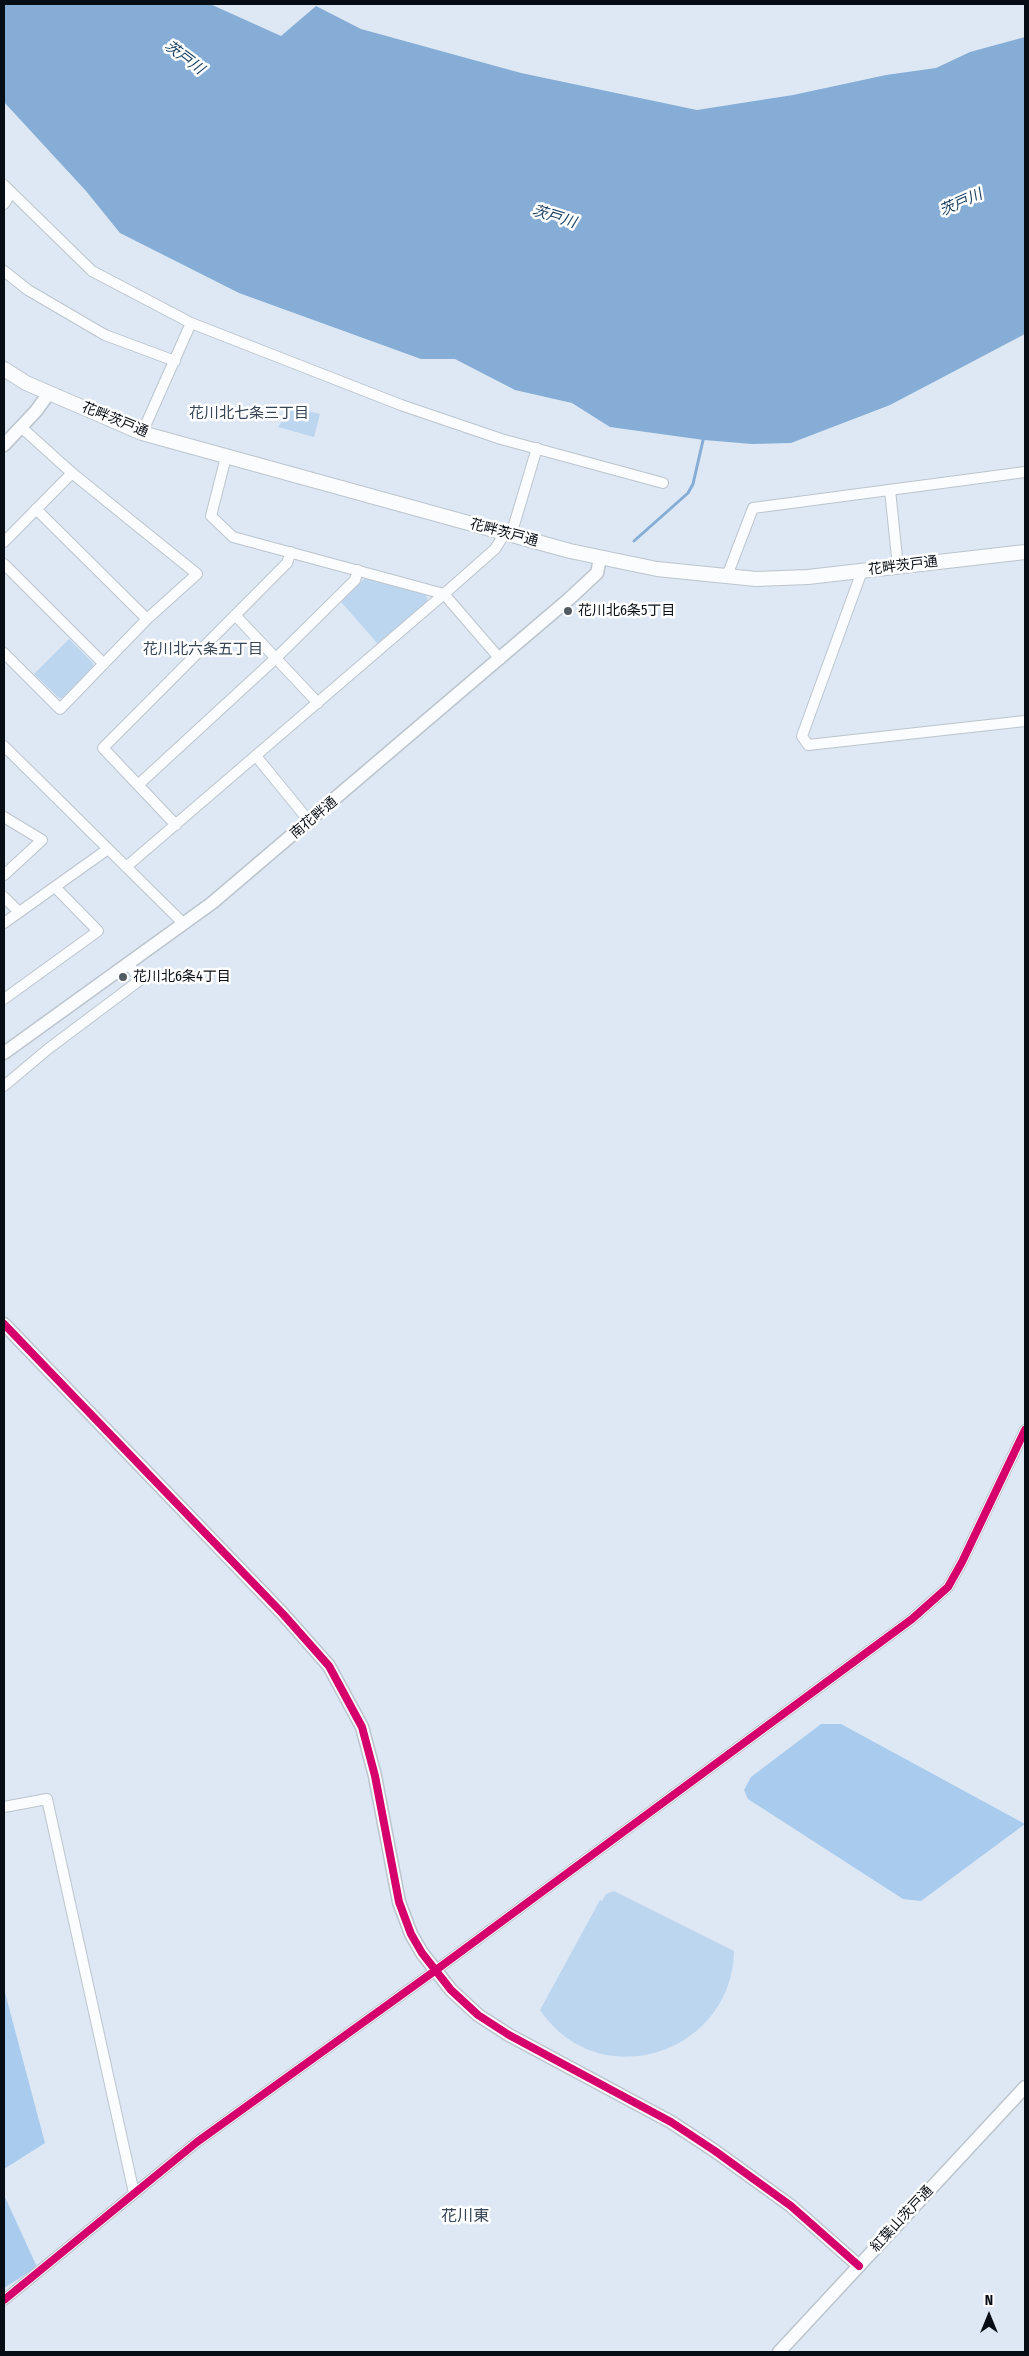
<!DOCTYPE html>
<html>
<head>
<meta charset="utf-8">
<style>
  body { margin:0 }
  #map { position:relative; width:1029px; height:2356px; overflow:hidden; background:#dde8f4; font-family:"Fira Sans Condensed",sans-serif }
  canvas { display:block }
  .frame { position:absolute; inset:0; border:5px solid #070d14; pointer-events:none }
  .north { position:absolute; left:964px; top:2291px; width:50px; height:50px; -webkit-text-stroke:4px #fff; paint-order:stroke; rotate:0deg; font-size:14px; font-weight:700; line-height:20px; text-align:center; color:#070d14 }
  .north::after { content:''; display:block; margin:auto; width:18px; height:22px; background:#070d14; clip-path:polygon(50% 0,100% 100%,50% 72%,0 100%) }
</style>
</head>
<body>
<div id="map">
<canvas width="1029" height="2356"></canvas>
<div class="frame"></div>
<div class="north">N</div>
</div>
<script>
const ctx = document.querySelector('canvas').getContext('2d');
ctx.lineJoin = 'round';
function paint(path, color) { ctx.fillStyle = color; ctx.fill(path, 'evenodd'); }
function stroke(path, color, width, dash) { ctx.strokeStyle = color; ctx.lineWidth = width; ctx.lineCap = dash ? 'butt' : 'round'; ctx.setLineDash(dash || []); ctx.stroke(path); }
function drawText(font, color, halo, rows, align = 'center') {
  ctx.font = font + ' "Fira Sans Condensed","Noto Sans JP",sans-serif'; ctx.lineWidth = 5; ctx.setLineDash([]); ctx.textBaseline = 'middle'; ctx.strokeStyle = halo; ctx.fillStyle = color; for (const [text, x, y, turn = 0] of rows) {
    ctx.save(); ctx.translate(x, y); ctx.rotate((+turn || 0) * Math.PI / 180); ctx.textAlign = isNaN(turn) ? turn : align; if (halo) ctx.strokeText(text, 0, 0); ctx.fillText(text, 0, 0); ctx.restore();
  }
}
paint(new Path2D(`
  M292,407l28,7 -6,23 -36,-10z
  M365,578l61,17 2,7 -50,42 -37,-42z
  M69,639l24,24v4l-31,31h-3l-25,-24z
  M614,1891l120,60c-2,103 -135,146 -194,59l60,-110 2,1 4,-7z`), '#bdd6f0');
paint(new Path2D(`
  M821,1724h20l184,100 -104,77 -18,-2 -155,-100 -4,-9 7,-13z
  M4,1989l41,154 -41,26z
  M4,2195l33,72 -33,21z`), '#a9cbee');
paint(new Path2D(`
  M4,4h206l71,32 35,-30 45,23 160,44 176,37 96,-15 93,-20 50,-7 34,-16 55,-15v297l-135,71 -99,38 -39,1 -48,-4 -94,-13 -38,-24 -57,-13 -60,-31h-34l-182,-66 -119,-60 -34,-42 -82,-89z`), '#85add5');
stroke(new Path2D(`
  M634,541l54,-48 5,-9 11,-48`), '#85add5', 3);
const minor = new Path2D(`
  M4,185l88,86 99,52 210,82 100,34 162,44
  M4,204l7,-11
  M4,271l24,19 77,45 70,26
  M142,433l49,-110
  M226,457l-15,59 22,21 211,57 56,65
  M890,490l8,77
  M36,509l111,110
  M511,535l26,-87
  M4,542l68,-69
  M4,564l100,100
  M862,571l-60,165 6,9 217,-24
  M727,576l26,-68 272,-36
  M235,615l83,88
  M4,653l56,56 87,-90 50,-45 -125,-101 -51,-46
  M4,746l179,177
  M256,756l53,65
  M138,785l138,-127 79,-78 3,-10
  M4,817l38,23 -38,35
  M176,825l-73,-77 184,-185 4,-11
  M126,867l318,-273 51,-45 10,-16
  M4,897l15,15
  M4,923l104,-74
  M4,999l94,-68 -43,-44
  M4,1086l44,-37 92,-69 -12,-17
  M4,1807l43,-8 87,394
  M4,2300l193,-158 239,-172 476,-351 36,-32 14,-25 63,-132`);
const tertiary = new Path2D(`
  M4,445l32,-34 13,-18
  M4,1053l208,-150 357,-304 28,-26 3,-14
  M4,1324l279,290 46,52 33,61 13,49 24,126 12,32 11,19 29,37 27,25 31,20 162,87 44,29 76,55 68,60
  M779,2352l246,-265`);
const secondary = new Path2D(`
  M4,369l22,14 116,50 428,118 87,18 99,10 52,-2 217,-25`);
stroke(minor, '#bcc5ce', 12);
stroke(tertiary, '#bcc5ce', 15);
stroke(secondary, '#bcc5ce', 16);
stroke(minor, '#fafcfd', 10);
stroke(tertiary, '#fafcfd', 12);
stroke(secondary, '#fafcfd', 14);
stroke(new Path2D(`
  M4,1324l279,290 46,52 33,61 13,49 24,126 12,32 11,19 29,37 27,25 31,20 162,87 44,29 76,55 68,60
  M4,2300l193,-158 239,-172 476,-351 36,-32 14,-25 63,-132`), '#d6006c', 8);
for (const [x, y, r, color] of [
  [568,611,5,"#525a62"],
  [123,977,5,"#525a62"]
]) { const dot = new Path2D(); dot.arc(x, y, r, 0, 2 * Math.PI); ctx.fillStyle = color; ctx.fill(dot); stroke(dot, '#fff', 2); }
drawText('14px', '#070d14', '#fff', [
  ["花畔茨戸通",115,420,22],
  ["花畔茨戸通",504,533,15],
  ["花畔茨戸通",903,566,-7],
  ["南花畔通",314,818,-40],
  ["紅葉山茨戸通",902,2219,-47]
]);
drawText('14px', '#070d14', '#fff', [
  ["花川北6条5丁目",578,611],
  ["花川北6条4丁目",133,977]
], 'left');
drawText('italic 15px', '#153c5f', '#fff', [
  ["茨戸川",184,58,37],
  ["茨戸川",961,203,-24],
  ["茨戸川",554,217,17]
]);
drawText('15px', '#364657', '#fff', [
  ["花川北七条三丁目",249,414],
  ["花川北六条五丁目",203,650]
]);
drawText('16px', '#364657', '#fff', [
  ["花川東",465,2217]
]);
</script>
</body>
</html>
